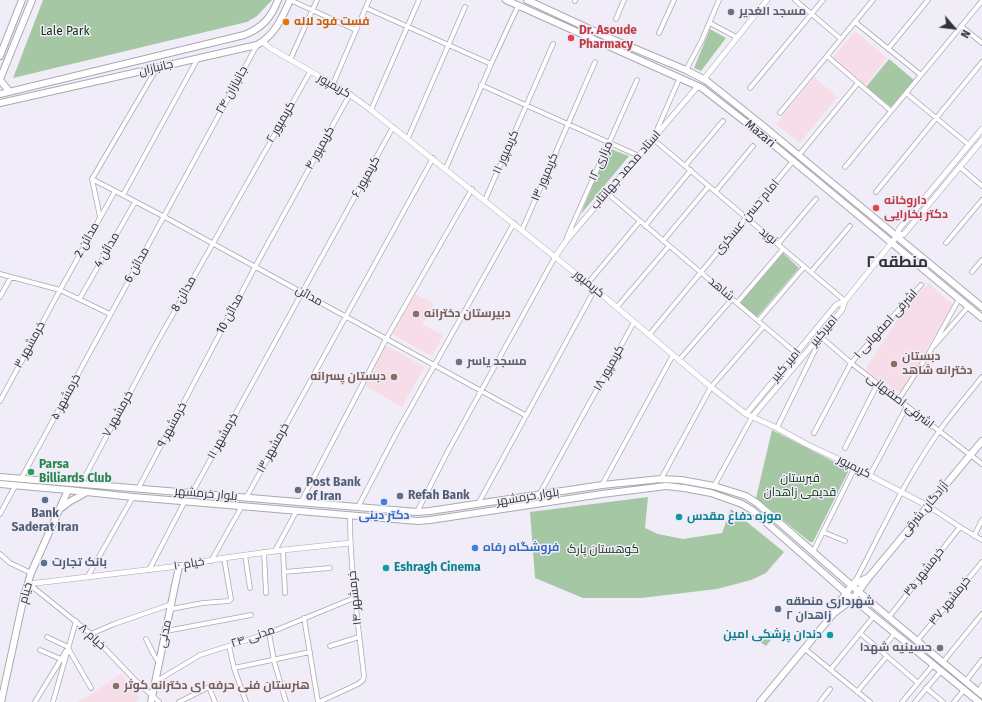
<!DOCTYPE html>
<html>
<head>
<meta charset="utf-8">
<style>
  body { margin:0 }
  #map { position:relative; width:982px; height:702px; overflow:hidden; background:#f0edf8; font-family:"Fira Sans",sans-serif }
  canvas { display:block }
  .north { position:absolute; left:934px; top:8px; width:40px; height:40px; -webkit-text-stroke:3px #f0edf8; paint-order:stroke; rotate:118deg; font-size:11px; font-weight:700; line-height:16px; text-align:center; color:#333236 }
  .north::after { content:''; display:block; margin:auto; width:14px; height:18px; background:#333236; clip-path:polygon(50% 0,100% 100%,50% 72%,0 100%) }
</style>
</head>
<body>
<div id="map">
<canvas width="982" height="702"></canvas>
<div class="north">N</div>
</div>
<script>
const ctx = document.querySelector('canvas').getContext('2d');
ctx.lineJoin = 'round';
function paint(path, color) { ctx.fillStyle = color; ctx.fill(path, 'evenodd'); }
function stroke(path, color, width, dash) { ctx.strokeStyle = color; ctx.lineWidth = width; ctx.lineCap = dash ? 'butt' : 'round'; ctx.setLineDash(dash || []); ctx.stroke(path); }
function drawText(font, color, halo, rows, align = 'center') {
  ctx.font = font + ' "Fira Sans",Cairo,sans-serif'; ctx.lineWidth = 3; ctx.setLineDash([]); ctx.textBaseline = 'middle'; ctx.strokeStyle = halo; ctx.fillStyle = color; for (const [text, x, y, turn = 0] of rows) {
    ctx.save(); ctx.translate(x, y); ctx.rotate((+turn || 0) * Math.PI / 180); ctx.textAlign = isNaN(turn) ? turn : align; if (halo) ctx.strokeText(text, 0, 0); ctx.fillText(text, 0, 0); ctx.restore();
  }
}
paint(new Path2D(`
  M855,31l32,27 -22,28 -33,-27z
  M814,77l23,20 -37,46 -24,-19z
  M928,283l25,22 -52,88 -36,-23 36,-56z
  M415,294l19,10 -12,20 21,11 -10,19 -3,1 -36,-20 -1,-2z
  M385,346h2l36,20 1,2 -22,39 -37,-21z
  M121,674l19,24 -5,4h-57z`), '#f6dde7');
paint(new Path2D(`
  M43,0h229l-15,16 -10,6 -234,56z
  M710,29l16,9 -25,33 -7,-3z
  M889,59l25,21 -23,27 -25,-20z
  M608,148l21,8 -48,58z
  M783,253l16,15 -42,49 -17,-14z
  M772,430l76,39v3l-35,70h-3l-54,-44z
  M648,497l-3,31 13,6 25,5 39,-6 9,-24 53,43 -18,21 -15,7 -34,9 -76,9h-58l-48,-20 -5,-66z
  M767,630l5,2 2,4 -8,10 -6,-4z`), '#a6c7a4');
const minor = new Path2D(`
  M290,0l66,30
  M795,0l46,39
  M575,1v-1
  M366,8l125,56
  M616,19l8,-19
  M855,22l66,53
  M710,23l26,14
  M961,26l21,17
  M659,33l15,-33
  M888,49l40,-49
  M827,56l64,55
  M290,60l27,-60
  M686,70l16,-30 17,-40
  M680,77l-27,62 192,162
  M333,84l36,-84
  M481,85l158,71
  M750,88l73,-88
  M906,93l63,52
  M371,110l48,-110
  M780,113l93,-113
  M408,138l57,-131
  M799,155l59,-72
  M685,166l38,-45
  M845,167l137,-166
  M960,167l22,19
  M446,168l45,-104 27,-58
  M92,179l69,36 364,200
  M92,179l65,-111
  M92,179l8,38
  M716,191l37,-45
  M876,192l106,-130
  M607,193l189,160
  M123,195l75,-137
  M485,200l68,-156
  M645,226l46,-56
  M522,230l73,-168
  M567,237l70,-157
  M663,241l46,-55
  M946,243l36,-43
  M778,244l38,-45
  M811,272l39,-46
  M972,272l10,-12
  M0,274l60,16 50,24
  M588,283l52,-62
  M0,297l11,-20
  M80,298l55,-96
  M737,303l46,-54
  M617,307l52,-61
  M758,321l46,-54
  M649,335l144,-174
  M820,336l31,27 131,101
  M934,346l34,-39
  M679,360l53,-61
  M899,399l30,-46 30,-54
  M0,401l60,-111 55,-99
  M777,428l42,-86 1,-6
  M814,433l37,-70 70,-78
  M845,448l33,-65
  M870,475l37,-69
  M21,479l236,-434
  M661,479l50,-92 53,-61
  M81,484l75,-140 154,-272
  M602,485l71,-130
  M714,486l38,-69
  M138,489l117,-222 95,-173
  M192,493l201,-366
  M539,495l95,-173
  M246,498l187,-340
  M301,502l85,-163 86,-150
  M478,504l117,-215
  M928,506l32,21 22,13
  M358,507l39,-75 117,-209
  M417,512l31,-61 107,-194
  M0,514l15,-28
  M823,532l22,9
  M974,536l8,-16
  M283,550l2,43
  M275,551l22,-41
  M264,552l2,41
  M813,552l42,-85
  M0,554l10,9 21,10
  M245,555l5,33
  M211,561l31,-55
  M149,570l36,-69
  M284,572l46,-4
  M88,576l45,-79
  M853,583l4,-5c26,-50 50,-102 83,-148 13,-18 28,-35 42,-53
  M29,584l62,50 43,45 25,23
  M171,609l32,-6 26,-2 2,-2 -7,-41
  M889,617l71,-90
  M304,618l14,84
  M166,631l85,-16
  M269,633l5,28 12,41
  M860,633l58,50
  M91,634l23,-10 58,-20
  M47,637l21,10
  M146,639l8,16 5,8
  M917,641l65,-79
  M229,646l5,22 12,34
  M330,646l29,-9
  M68,648l23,40
  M805,649l65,53
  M40,650l23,10
  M881,651l14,-18
  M943,662l39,-48
  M234,668l76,-16
  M831,669l43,-53
  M966,681l16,-21
  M155,682l45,-27 69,-22 85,-35
  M209,687l6,15
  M926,688l17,14
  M857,692l30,-36
  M979,692l3,-7
  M35,702l31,-51
  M53,702l23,-81
  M179,702l30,-15 9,-3
  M319,702l39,-18 5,-4 1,-4c-6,-53 -14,-107 -14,-161
  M820,702l10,-13
  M902,702l31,-37
  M915,702l26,-31
  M954,702l10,-12`);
const tertiary = new Path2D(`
  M263,42l7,6 75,43 26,19 224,179 116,98 35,27 31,14 31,17 32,15 88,46
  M704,79l63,-79
  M897,236l7,-2 78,-94
  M555,257l11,-16 132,-155
  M746,414l90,-109 9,-4
  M752,417l90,-107 3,-9 52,-65 2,-7 83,-100
  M28,584l151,-18 45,-8 59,-8 67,-7`);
const secondary = new Path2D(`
  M506,0l196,88 55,43 225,187
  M527,0l80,37 79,33 21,11 55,44 220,182
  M0,56l22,-56
  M0,79l32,-79
  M0,80l9,11
  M0,94l244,-59c18,-7 27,-17 34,-35
  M0,103l257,-58c18,-10 25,-27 33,-45
  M0,477l417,35 13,-1 172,-26 59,-6 20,1 33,6 32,10 11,7 117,102 108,90
  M0,484l68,6 65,7 285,24 12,-1 172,-26 64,-8 18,2 27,5 31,11 10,6 101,89 126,103
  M60,509l9,-7 18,-10
  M869,577l-17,8 -13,18 -5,10 19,-14 16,-22 113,-136
  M1,702l23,-106 7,-23 37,-83
  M151,702l28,-136
  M760,702l74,-89`);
stroke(minor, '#aaa8b1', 5.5);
stroke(tertiary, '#aaa8b1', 6);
stroke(secondary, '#aaa8b1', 8);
stroke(minor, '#fff', 4);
stroke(tertiary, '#fff', 5);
stroke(secondary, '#fff', 6);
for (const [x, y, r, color] of [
  [731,12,4,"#6b7280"],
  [286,22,4,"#e8710a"],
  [571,38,4,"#e0444e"],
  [876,208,4,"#e0444e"],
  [416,314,4,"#8d6e63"],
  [459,362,4,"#6b7280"],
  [894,364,4,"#8d6e63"],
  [394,377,4,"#8d6e63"],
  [31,472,4,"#2e9e5b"],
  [298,490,4,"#5c6f8a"],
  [400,496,4,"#5c6f8a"],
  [45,500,4,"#5c6f8a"],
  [384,502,4,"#3f7fe0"],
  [679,517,4,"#0f9aa8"],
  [475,548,4,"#3f7fe0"],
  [44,563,4,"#5c6f8a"],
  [386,568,4,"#0f9aa8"],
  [778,609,4,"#5c6f8a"],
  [830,635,4,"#0f9aa8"],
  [940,648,4,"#6b7280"],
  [116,686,4,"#8d6e63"]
]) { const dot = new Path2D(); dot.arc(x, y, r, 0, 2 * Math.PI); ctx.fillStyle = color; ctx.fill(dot); stroke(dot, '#f0edf8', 1.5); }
drawText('bold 12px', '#5b616d', '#f0edf8', [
  ["مسجد الغدیر",739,12],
  ["مسجد یاسر",467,362],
  ["حسینیه شهدا",932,648,"right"]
], 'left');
drawText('bold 12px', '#c56008', '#f0edf8', [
  ["فست فود لاله",294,22]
], 'left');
drawText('bold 12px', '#be3a42', '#f0edf8', [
  ["Dr. Asoude",579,31],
  ["Pharmacy",579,45],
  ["داروخانه",884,201],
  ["دکتر بخارایی",884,215]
], 'left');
drawText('12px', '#0e330f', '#f0edf8', [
  ["Lale Park",65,32],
  ["قبرستان",800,479],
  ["قدیمی زاهدان",800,493],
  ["کوهستان پارک",603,550]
]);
drawText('12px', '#333236', '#f0edf8', [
  ["جانبازان",156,68,-13],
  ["کریمپور",334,86,30],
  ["جانبازان ۲۴",232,90,-61],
  ["کریمپور ۲",281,122,-60],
  ["Mazari",760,134,40],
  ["کریمپور ۴",320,148,-61],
  ["کریمپور ۱۱",506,152,-66],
  ["مزاری ۱۲",601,161,-66],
  ["استاد محمد جهانتاب",626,170,-49],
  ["کریمپور ۶",366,177,-61],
  ["کریمپور ۱۳",545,177,-67],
  ["امام حسن عسکری",747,217,-50],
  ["نوید",768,236,40],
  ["مدائن 2",87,240,-61],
  ["مدائن 4",107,250,-60],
  ["مدائن 6",137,265,-61],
  ["کریمپور",589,284,39],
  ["شاهد",721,289,40],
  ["مدائن 8",184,294,-61],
  ["مدائن",309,296,29],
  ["مدائن 10",230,314,-62],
  ["اشرفی اصفهانی ۱",886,324,-48],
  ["امیرکبیر",824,331,-50],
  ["خرمشهر ۳",30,345,-61],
  ["امیر کبیر",786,365,-50],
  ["کریمپور ۱۸",609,368,-61],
  ["خرمشهر ۵",66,397,-62],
  ["اشرفی اصفهانی",900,401,38],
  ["خرمشهر ۷",118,414,-61],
  ["خرمشهر ۹",172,425,-62],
  ["خرمشهر ۱۱",223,436,-61],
  ["خرمشهر ۱۳",273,448,-61],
  ["کریمپور",854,467,27],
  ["بلوار خرمشهر",206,494,5],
  ["بلوار خرمشهر",528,497,-9],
  ["آزادگان شرقی",925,509,-50],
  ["خیام ۱۰",189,564,-9],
  ["خرمشهر ۳۵",924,572,-52],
  ["خیام",26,593,-74],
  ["خرمشهر ۱۴",355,598,-96],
  ["خرمشهر ۳۷",950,601,-51],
  ["مدنی",165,634,-78],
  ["خیام ۸",92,637,43],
  ["مدنی ۲۴",253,637,-19]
]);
drawText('bold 12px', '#785e54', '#f0edf8', [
  ["دبیرستان دخترانه",424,314],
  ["دبستان",902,357],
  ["دخترانه شاهد",902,371],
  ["دبستان پسرانه",386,377,"right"],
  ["هنرستان فنی حرفه ای دخترانه کوثر",124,686]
], 'left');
drawText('bold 12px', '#27864d', '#f0edf8', [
  ["Parsa",39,465],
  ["Billiards Club",39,479]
], 'left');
drawText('bold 12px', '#4e5e75', '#f0edf8', [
  ["Post Bank",306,483],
  ["of Iran",306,497],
  ["Refah Bank",408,496],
  ["Bank",45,514,"center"],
  ["Saderat Iran",45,528,"center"],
  ["بانک تجارت",52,563],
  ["شهرداری منطقه",786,602],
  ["۲ زاهدان",786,616]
], 'left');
drawText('bold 12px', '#366cbe', '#f0edf8', [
  ["دکتر دینی",384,516],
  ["فروشگاه رفاه",483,548,"left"]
]);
drawText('bold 12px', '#0d838f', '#f0edf8', [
  ["موزه دفاع مقدس",687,517],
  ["Eshragh Cinema",394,568],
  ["دندان پزشکی امین",822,635,"right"]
], 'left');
drawText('bold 16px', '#322f37', '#f0edf8', [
  ["منطقه ۲",897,263]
]);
</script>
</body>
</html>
